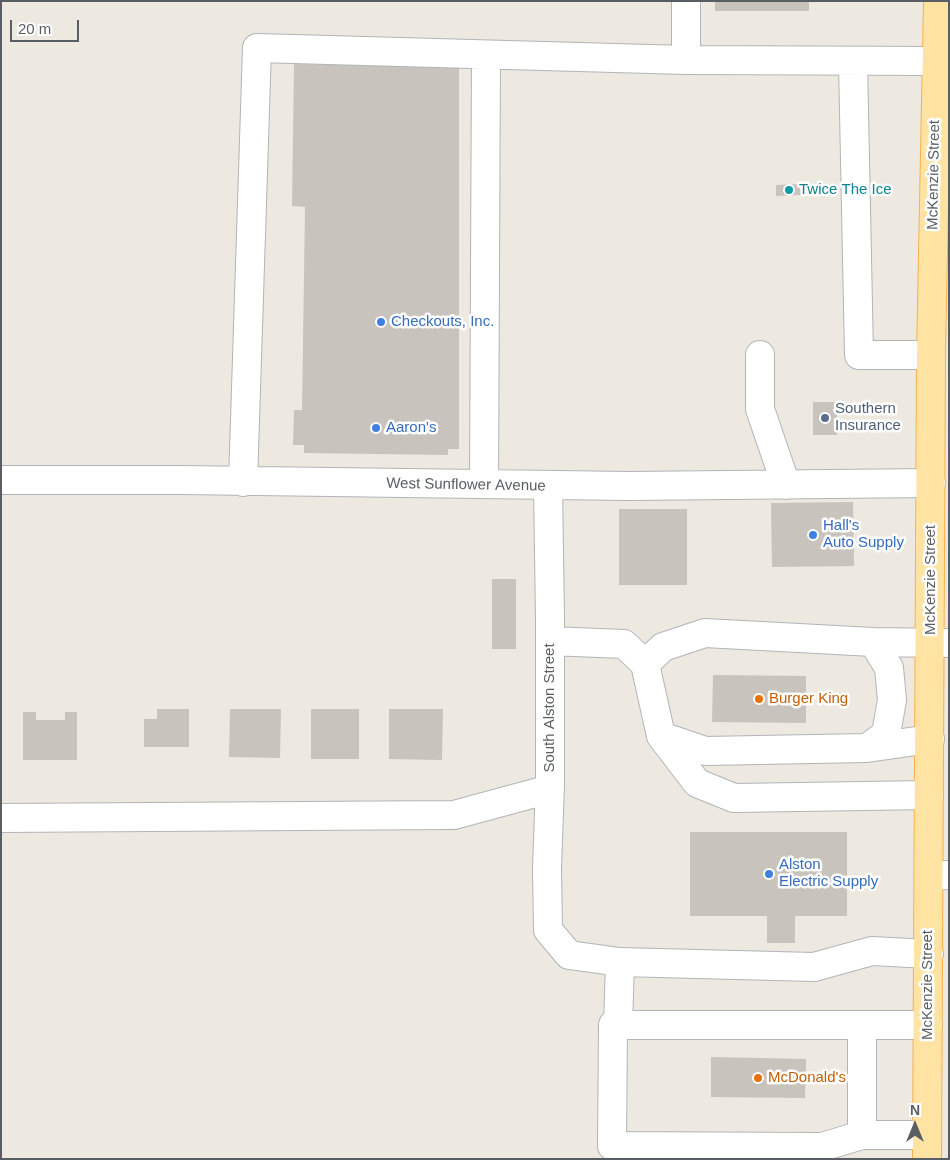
<!DOCTYPE html>
<html>
<head>
<meta charset="utf-8">
<style>
  body { margin:0 }
  #map { position:relative; width:950px; height:1160px; overflow:hidden; background:#ede8e0; font-family:Helvetica,sans-serif }
  canvas { display:block }
  .frame { position:absolute; inset:0; border:2px solid #595e62; pointer-events:none }
  .north { position:absolute; left:890px; top:1100px; width:50px; height:50px; -webkit-text-stroke:4px #fff; paint-order:stroke; rotate:0deg; font-size:14px; font-weight:700; line-height:20px; text-align:center; color:#595e62 }
  .north::after { content:''; display:block; margin:auto; width:18px; height:22px; background:#595e62; clip-path:polygon(50% 0,100% 100%,50% 72%,0 100%) }
  .scale { position:absolute; left:10px; top:20px; width:69px; height:22px; box-sizing:border-box; border:2px solid #595e62; border-top:0; padding-left:6px; font-size:15px; line-height:18px; white-space:nowrap; color:#595e62; -webkit-text-stroke:4px #fff; paint-order:stroke }
</style>
</head>
<body>
<div id="map">
<canvas width="950" height="1160"></canvas>
<div class="frame"></div>
<div class="north">N</div>
<div class="scale">20 m</div>
</div>
<script>
const ctx = document.querySelector('canvas').getContext('2d');
ctx.lineJoin = 'round';
function paint(path, color) { ctx.fillStyle = color; ctx.fill(path, 'evenodd'); }
function stroke(path, color, width, dash) { ctx.strokeStyle = color; ctx.lineWidth = width; ctx.lineCap = dash ? 'butt' : 'round'; ctx.setLineDash(dash || []); ctx.stroke(path); }
function drawText(font, color, halo, rows, align = 'center') {
  ctx.font = font + ' Helvetica,sans-serif'; ctx.lineWidth = 5; ctx.setLineDash([]); ctx.textBaseline = 'middle'; ctx.strokeStyle = halo; ctx.fillStyle = color; for (const [text, x, y, turn = 0] of rows) {
    ctx.save(); ctx.translate(x, y); ctx.rotate((+turn || 0) * Math.PI / 180); ctx.textAlign = isNaN(turn) ? turn : align; if (halo) ctx.strokeText(text, 0, 0); ctx.fillText(text, 0, 0); ctx.restore();
  }
}
paint(new Path2D(`
  M715,1h94v10h-94z
  M294,64l165,3v382h-11v6l-144,-2v-8h-11l1,-35h8l3,-203 -13,-1z
  M802,184l-1,11 -25,1v-11z
  M813,402h24v33h-24z
  M853,502l1,64 -82,1 -1,-64z
  M619,509h68v76h-68z
  M492,579h24v70h-24z
  M713,675l93,1v47l-94,-1z
  M157,709h32v38h-45v-28h13z
  M230,709h51l-1,49 -51,-1z
  M311,709h48v50h-48z
  M389,709h54l-1,51 -53,-1z
  M23,712h13v8h29v-8h12v48h-54z
  M690,832h157v84h-52v27h-28v-27h-77z
  M711,1057l95,2 -1,39 -94,-1z`), '#c8c3bd');
const minor = new Path2D(`
  M686,1v59
  M853,62l6,293h72
  M760,355v54l26,76
  M1,480h181l447,6 302,-3
  M243,482l14,-434 429,12 250,1 13,4
  M484,484l2,-429
  M548,486l2,134v164l-3,84 1,62 21,25 51,7
  M550,641l74,3 21,20 16,72 36,47 37,15 195,-3
  M873,642l76,1
  M645,664l18,-17 42,-14 168,9 16,26 3,32 -6,34 -19,14 -162,3 -44,-15
  M867,748l63,-9
  M1,818l453,-3 96,-26
  M929,876l20,-1
  M618,1025l2,-63 194,5 58,-16 57,3
  M862,1135v-110
  M927,1135h-65l-40,12 -210,-1 1,-121h315`);
const major = new Path2D(`
  M927,1159l4,-804 7,-354`);
stroke(minor, '#b1b5b9', 30);
stroke(major, '#f9b04d', 30);
stroke(minor, '#fff', 28);
stroke(major, '#ffe3a3', 28);
for (const [x, y, r, color] of [
  [789,190,5,"#0f9aa8"],
  [381,322,5,"#3f7fe0"],
  [825,418,5,"#5c6f8a"],
  [376,428,5,"#3f7fe0"],
  [813,535,5,"#3f7fe0"],
  [759,699,5,"#e8710a"],
  [769,874,5,"#3f7fe0"],
  [758,1078,5,"#e8710a"]
]) { const dot = new Path2D(); dot.arc(x, y, r, 0, 2 * Math.PI); ctx.fillStyle = color; ctx.fill(dot); stroke(dot, '#fff', 2); }
drawText('15px', '#595e62', '#fff', [
  ["McKenzie Street",934,175,-89],
  ["West Sunflower Avenue",466,485,1],
  ["McKenzie Street",931,580,-90],
  ["South Alston Street",550,708,-90],
  ["McKenzie Street",928,985,-90]
]);
drawText('15px', '#0d838f', '#fff', [
  ["Twice The Ice",799,190]
], 'left');
drawText('15px', '#366cbe', '#fff', [
  ["Checkouts, Inc.",391,322],
  ["Aaron's",386,428],
  ["Hall's",823,526],
  ["Auto Supply",823,543],
  ["Alston",779,865],
  ["Electric Supply",779,882]
], 'left');
drawText('15px', '#4e5e75', '#fff', [
  ["Southern",835,409],
  ["Insurance",835,426]
], 'left');
drawText('15px', '#c56008', '#fff', [
  ["Burger King",769,699],
  ["McDonald's",768,1078]
], 'left');
</script>
</body>
</html>
